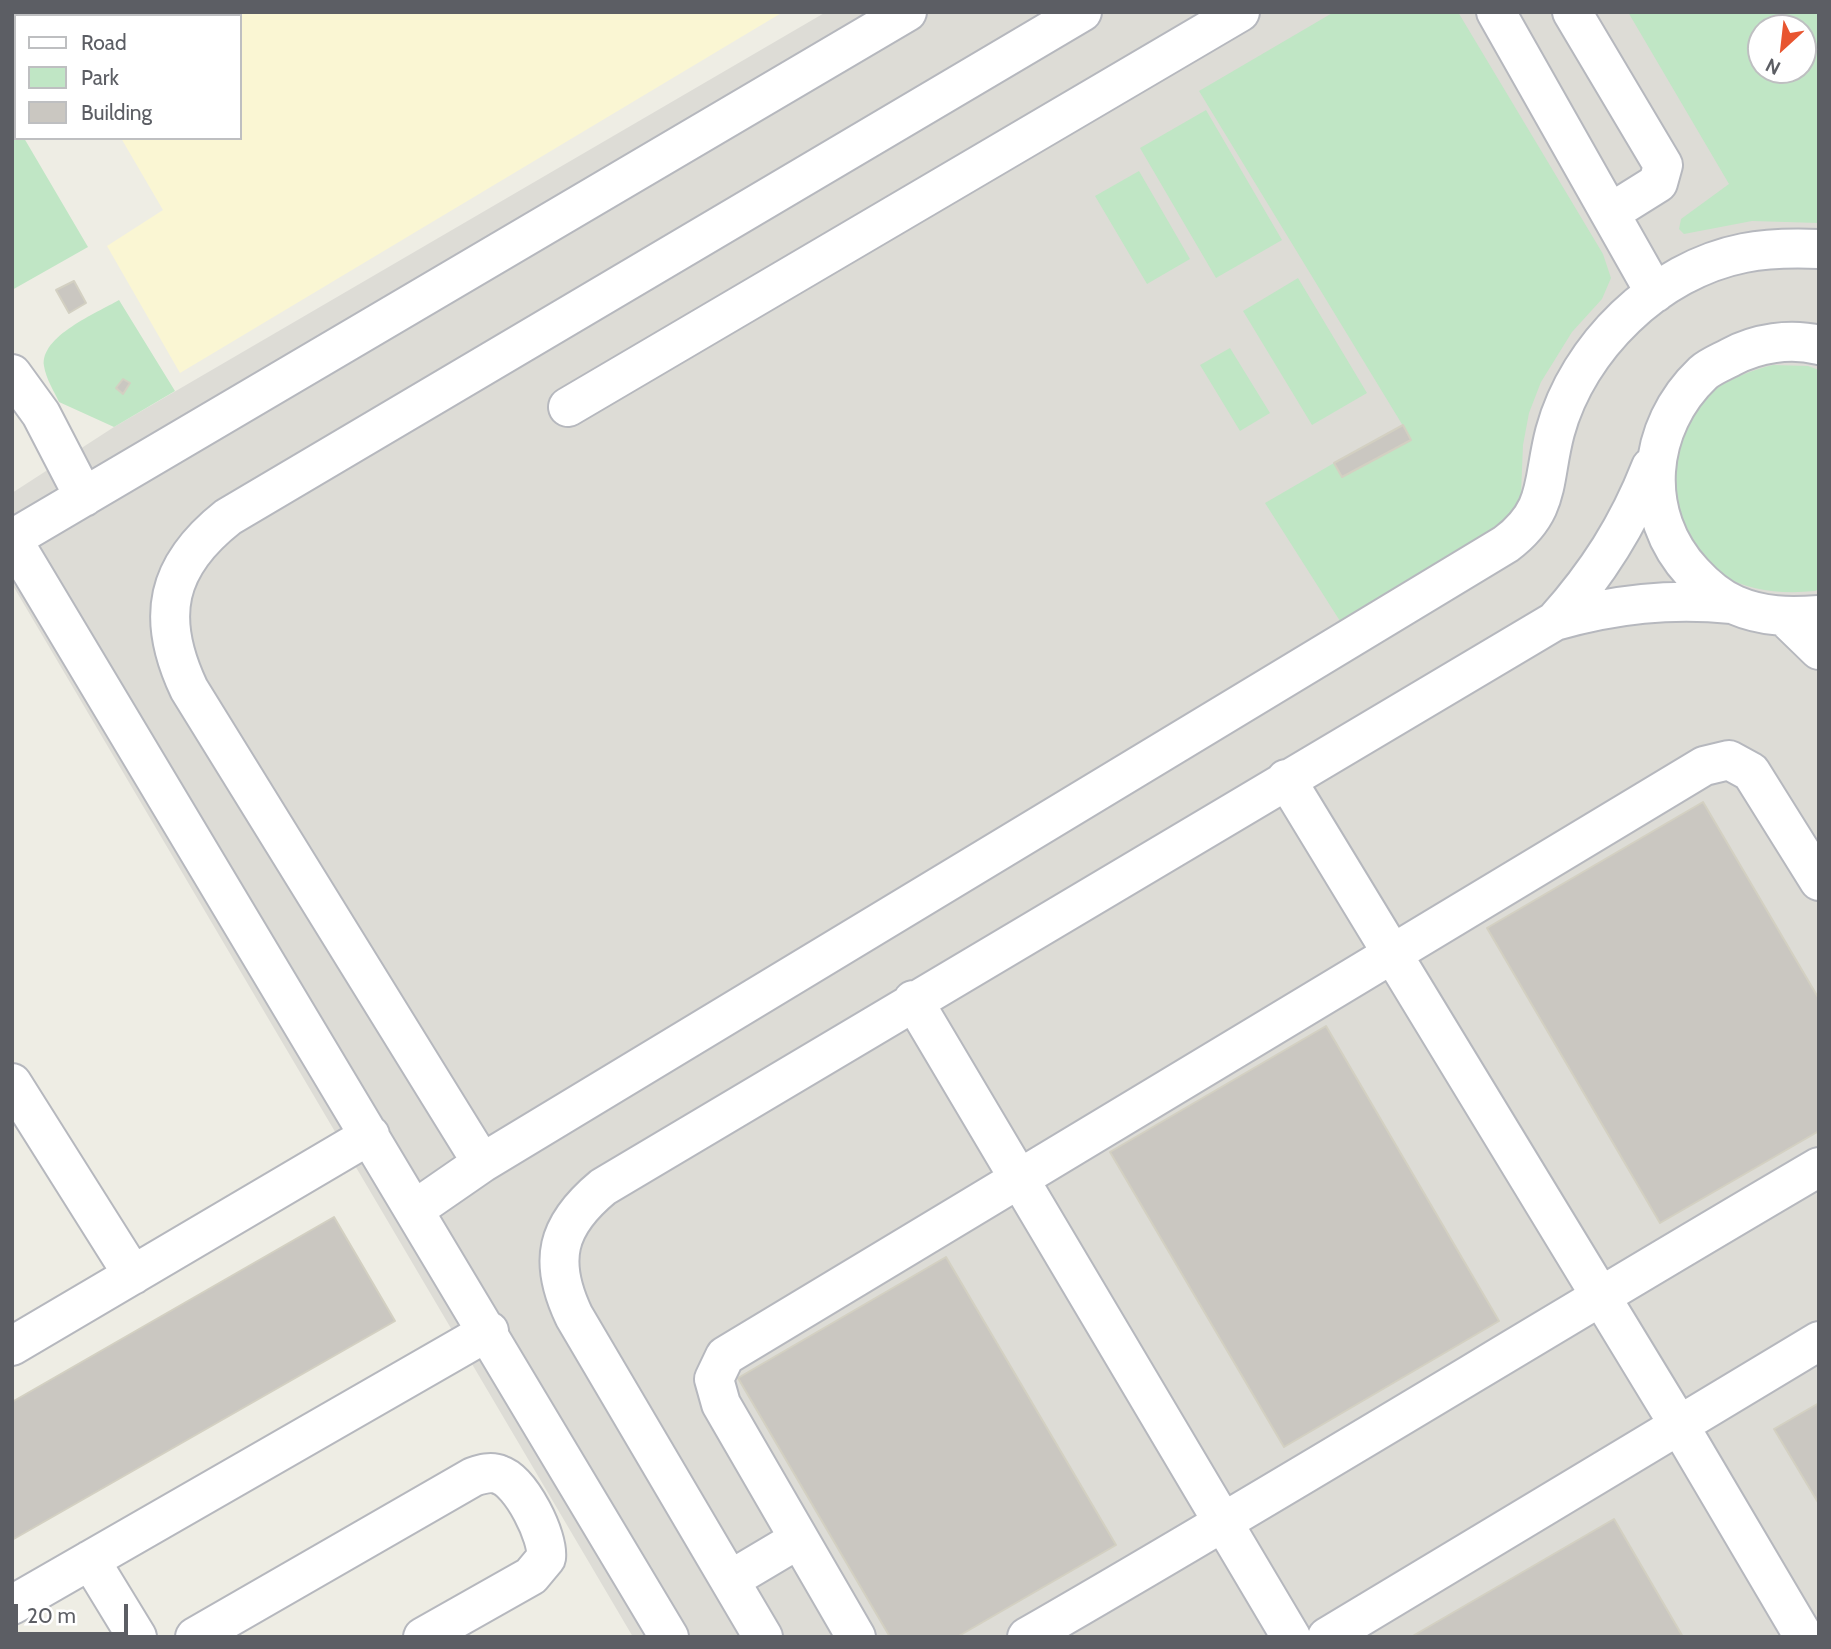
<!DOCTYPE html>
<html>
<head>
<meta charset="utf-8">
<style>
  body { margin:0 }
  #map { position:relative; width:1831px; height:1649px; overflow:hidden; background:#eeede4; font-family:Cabin,sans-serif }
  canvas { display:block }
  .frame { position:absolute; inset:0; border:14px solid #5c5e64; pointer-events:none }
  .legend { position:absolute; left:14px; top:14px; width:228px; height:126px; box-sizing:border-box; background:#fff; border:2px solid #bebfc1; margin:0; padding:9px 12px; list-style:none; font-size:21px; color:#5c5e64 }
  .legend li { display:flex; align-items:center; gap:14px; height:35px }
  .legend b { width:35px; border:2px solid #bebfc1 }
  .north { position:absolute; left:1747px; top:14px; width:70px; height:70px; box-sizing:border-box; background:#fff; border:2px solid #bebfc1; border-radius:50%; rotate:207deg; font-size:19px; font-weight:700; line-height:28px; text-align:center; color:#5c5e64 }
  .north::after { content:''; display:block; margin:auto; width:24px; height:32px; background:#e85530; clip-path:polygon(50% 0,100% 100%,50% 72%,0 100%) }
  .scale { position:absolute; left:14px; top:1604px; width:114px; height:32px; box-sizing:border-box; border:4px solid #5c5e64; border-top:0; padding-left:9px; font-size:21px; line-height:24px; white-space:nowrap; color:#5c5e64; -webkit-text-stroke:5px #fff; paint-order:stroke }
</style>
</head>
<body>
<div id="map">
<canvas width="1831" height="1649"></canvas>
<div class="frame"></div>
<ul class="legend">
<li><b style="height:9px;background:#fff"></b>Road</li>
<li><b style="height:19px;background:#c0e6c5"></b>Park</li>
<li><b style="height:19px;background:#cac7c1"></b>Building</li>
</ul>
<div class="north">N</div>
<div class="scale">20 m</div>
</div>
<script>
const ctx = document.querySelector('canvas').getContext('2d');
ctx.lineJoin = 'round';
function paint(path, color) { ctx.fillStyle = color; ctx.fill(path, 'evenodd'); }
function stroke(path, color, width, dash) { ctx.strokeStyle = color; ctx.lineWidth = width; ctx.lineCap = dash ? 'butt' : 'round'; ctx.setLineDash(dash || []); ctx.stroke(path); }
paint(new Path2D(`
  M826,12h993v1625h-1186l-621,-1053v-91l102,-66zM1761,28h42v42h-42z`), '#dddcd6');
paint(new Path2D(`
  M1334,12h124l145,242 8,24 -9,21 -30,33 -31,50 -12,31 -6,32 -2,49 -4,13 -13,15 -164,99 -75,-118 69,-40 8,14 69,-38 -212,-348z
  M1628,12h191v211l-67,-2 -68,13 -5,-5 2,-10 48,-35zM1803,28v42h-42v-42z
  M1206,110l76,130 -66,38 -76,-130z
  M12,118l4,20h8l64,109 -76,43z
  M1139,171l51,88 -43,25 -52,-88z
  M1298,278l69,115 -55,32 -69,-114z
  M119,300l56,91 -61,36 -55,-25c-5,-11 -13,-23 -15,-36 -4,-30 53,-53 75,-66z
  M1230,348l40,65 -30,18 -40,-66z
  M1773,365l35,1 11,4v219l-4,2c-60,6 -115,-10 -138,-73 -4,-10 -1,-25 -2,-37 0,-10 -2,-22 -1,-32 8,-49 57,-74 99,-84z`), '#c0e6c5');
paint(new Path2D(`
  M47,12h736l-603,361 -73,-127 56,-36 -42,-72h119v-122h-191z`), '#faf6d3');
const building = new Path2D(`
  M12,12h12l2,4h-10v64l-4,2z
  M74,281l12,22 -17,10 -13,-23z
  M123,379l7,4 -7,11 -7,-6z
  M1403,425l8,15 -69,37 -8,-14z
  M1703,802l116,197v132l-159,92 -173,-295z
  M1326,1026l173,295 -215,126 -174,-295z
  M334,1217l61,104 -383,219v-138z
  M946,1257l170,288 -159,92h-67l-152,-259z
  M1819,1403v101l-45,-75z
  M1614,1519l69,118h-272z`);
paint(building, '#cac7c1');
stroke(building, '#d3d0c2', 2);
const minor = new Path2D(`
  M1496,12l159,281
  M1572,12l91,153 -5,18 -48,30
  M1819,345c-29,-7 -62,-2 -88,12 -9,5 -20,9 -28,16 -57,54 -65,141 -10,200 11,12 26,25 42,32 28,12 54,12 84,10
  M12,374l29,40 43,83
  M568,407l672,-395
  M12,539l657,1098
  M12,539l895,-527
  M1785,617l34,33
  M1555,621c42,-47 73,-95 96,-154
  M1286,779l393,646 125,212
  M913,1000l378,637
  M12,1083l121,192
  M482,1163l-293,-474c-34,-72 -23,-123 39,-172l854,-505
  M414,1210l68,-47 1024,-619c45,-34 36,-63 49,-112 23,-85 102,-162 189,-179 25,-5 50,-5 75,-4
  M12,1346l358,-211
  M90,1560l47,77
  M730,1580l69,-41
  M12,1605l477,-274
  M195,1637l278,-160c9,-3 18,-6 27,-2 21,7 49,62 46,83l-15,18 -108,61
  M763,1637l-189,-321c-26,-55 -18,-90 29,-129l952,-566c60,-17 115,-23 177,-17
  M856,1637l-135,-233 -7,-25 11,-23 979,-590 25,-6 22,12 68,109
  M1027,1637c266,-153 527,-315 792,-470
  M1327,1637l492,-296`);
stroke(minor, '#b6b8be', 42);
stroke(minor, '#fff', 38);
</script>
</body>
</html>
